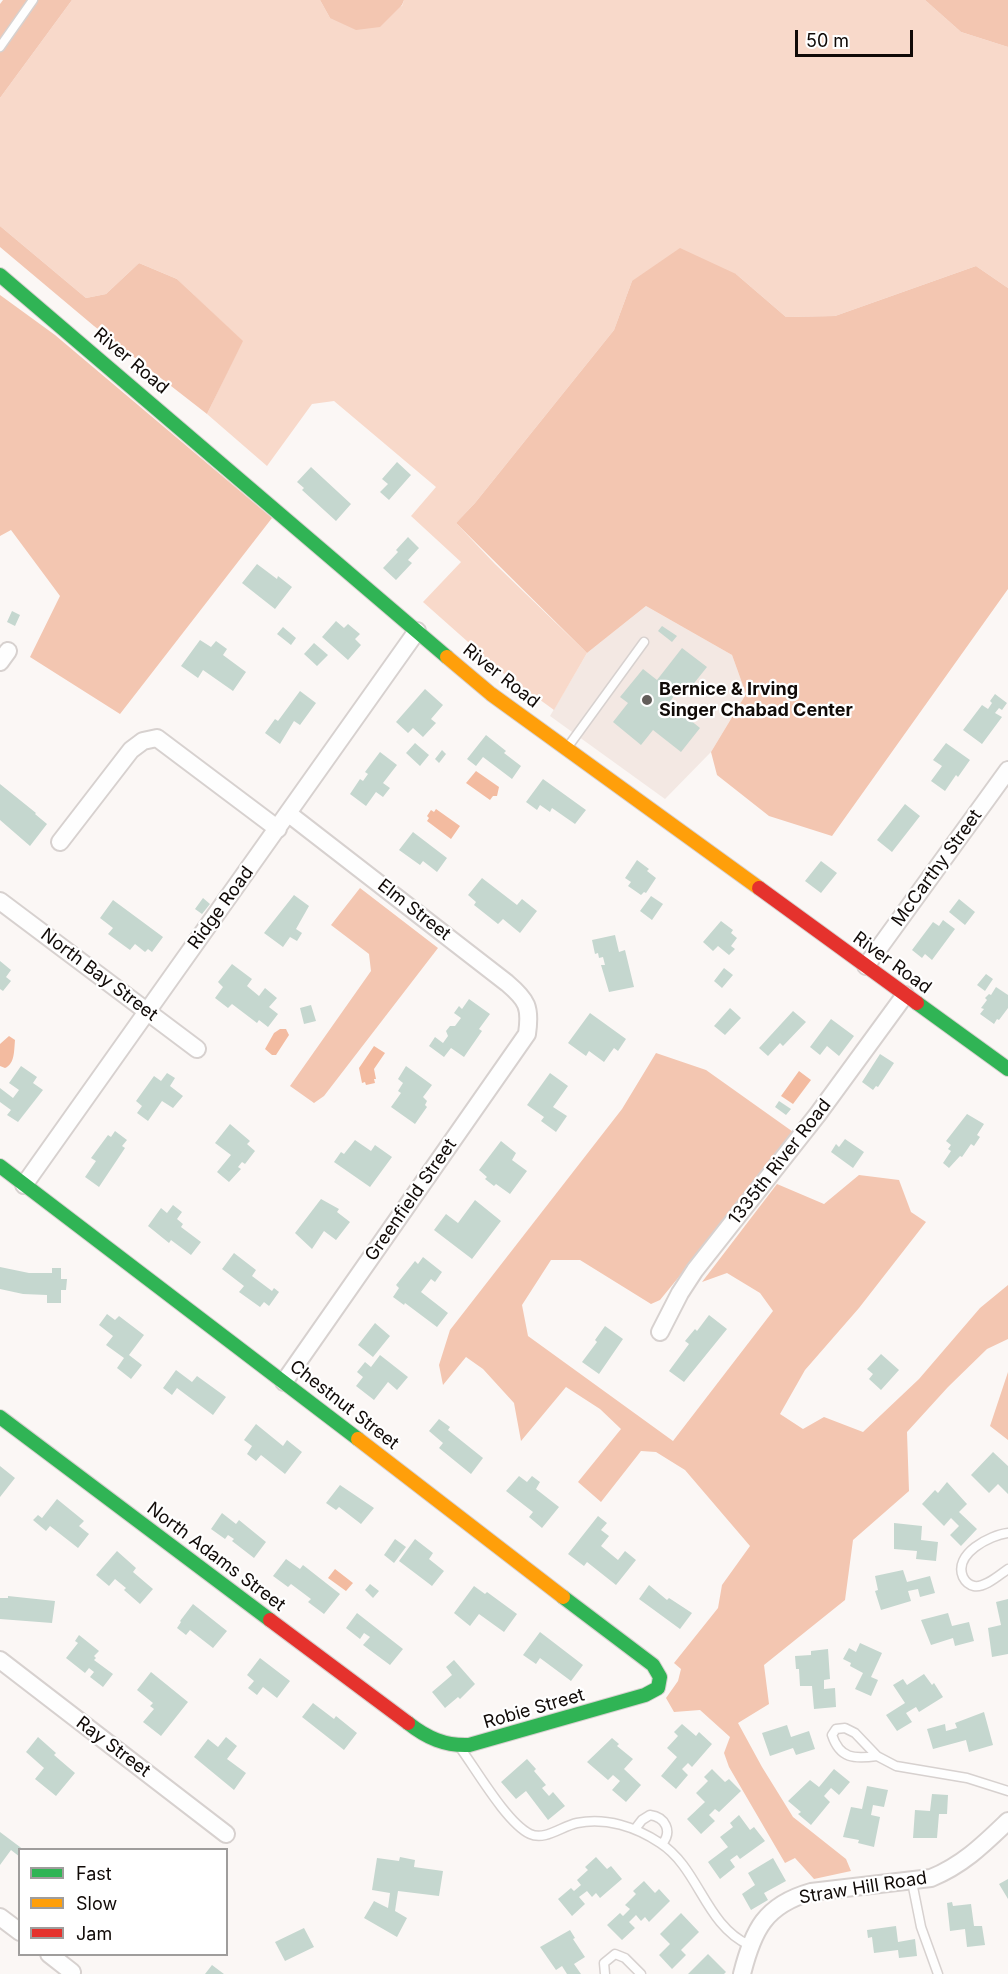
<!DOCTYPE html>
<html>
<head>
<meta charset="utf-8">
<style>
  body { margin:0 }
  #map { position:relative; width:1008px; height:1974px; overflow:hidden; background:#fbf7f5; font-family:Inter,sans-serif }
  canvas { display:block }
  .legend { position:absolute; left:18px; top:1848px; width:210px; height:108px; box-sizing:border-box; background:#fff; border:2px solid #9f9d9c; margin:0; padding:8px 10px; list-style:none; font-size:18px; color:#100a07 }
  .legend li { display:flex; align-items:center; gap:12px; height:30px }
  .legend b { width:30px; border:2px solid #9f9d9c }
  .scale { position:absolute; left:795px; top:30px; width:118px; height:27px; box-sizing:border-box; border:3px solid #100a07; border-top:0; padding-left:8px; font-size:18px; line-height:21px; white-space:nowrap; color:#100a07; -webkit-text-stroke:4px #fff; paint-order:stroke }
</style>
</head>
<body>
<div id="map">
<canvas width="1008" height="1974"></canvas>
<ul class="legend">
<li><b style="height:8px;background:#30b455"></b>Fast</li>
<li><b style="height:8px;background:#ff9f0a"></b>Slow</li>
<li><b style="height:8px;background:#e5322d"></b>Jam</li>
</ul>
<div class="scale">50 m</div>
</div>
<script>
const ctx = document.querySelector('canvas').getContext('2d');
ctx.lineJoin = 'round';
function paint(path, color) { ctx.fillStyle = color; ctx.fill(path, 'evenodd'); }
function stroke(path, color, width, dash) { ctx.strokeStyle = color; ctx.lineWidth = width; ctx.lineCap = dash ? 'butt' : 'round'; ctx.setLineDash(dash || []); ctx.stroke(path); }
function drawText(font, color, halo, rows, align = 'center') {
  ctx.font = font + ' Inter,sans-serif'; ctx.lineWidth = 4.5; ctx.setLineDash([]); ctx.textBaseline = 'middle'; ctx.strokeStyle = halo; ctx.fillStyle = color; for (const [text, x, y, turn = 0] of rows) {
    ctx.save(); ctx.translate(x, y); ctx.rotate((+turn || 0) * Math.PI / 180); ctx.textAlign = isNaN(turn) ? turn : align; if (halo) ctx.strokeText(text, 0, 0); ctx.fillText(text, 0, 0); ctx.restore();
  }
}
paint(new Path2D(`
  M646,606l86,49 14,39 -35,58 -46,47 -115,-83 37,-63z`), '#f3e8e3');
paint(new Path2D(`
  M72,0h248l10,18 72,-12 2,-6h521l36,32 47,15v241l-32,-22 -141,50 -49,1 -50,-43 -104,7 -18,49 -139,173 -19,20 39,41 92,89 -33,57 -51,-37 -80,-71 38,-40 -50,-46 25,-29 -102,-86 -22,3 -45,62 -60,-52 35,-73 -65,-62 -38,-16 -33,31 -20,4 -86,-72v-128z`), '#f8d9ca');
paint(new Path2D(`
  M3,0h69l-72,98v-94z
  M320,0h84l-2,5 -22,22 -24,3 -26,-12z
  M925,0h83v47l-47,-15z
  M0,226l86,72 20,-4 33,-31 38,16 66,62 -36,73 -113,-88 -94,-79z
  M680,248l56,26 50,43 49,-1 141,-50 32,22v301l-176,247 -63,-20 -52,-41 -6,-23 35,-58 -14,-39 -86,-49 -59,47 -131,-130 19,-20 139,-173 18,-49z
  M0,295l55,40 217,183 -152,196 -90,-57 30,-61 -49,-66 -11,6z
  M360,888l78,60 -114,148 -10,7 -24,-17 81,-115 -2,-17 -38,-29z
  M656,1053l50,17 90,64 -136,166 -9,4 -71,-44h-29l-29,45 6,31 145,105 100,-130 -13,-18 -33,-20 -25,9 75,-98 47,20 35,-29 40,5 12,32 15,10 -67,86 -54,62 -25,44 23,15 21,-12 39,15 56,-53 61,-71 28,-23v54l-21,10 -39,38 -41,45 2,59 -56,49 -8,60 -81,65 5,39 -31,19 24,44 31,50 53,42 5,12 -37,8 -19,-21 -10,5 -56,-96 -5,-14 6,-16 -30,-27 -26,2 -8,-14 12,-17 3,-12 -7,-6 44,-55 4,-23 28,-39 -65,-76 -29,-18 -15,-1 -40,51 -23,-20 43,-53 -21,-20 -34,-22 -45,54 -7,-38 -31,-34 -17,-12 -23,28 -4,-20 11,-35 172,-221z
  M1008,1372v68l-18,-14z`), '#f3c6b1');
paint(new Path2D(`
  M476,771l23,16 -2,9h-4l-3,4 -24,-17z
  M436,809l24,17 -9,13 -24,-18 2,-3 -2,-2 4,-6 3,2z
  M280,1029h6l3,6 -13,20h-4l-7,-6 9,-16z
  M9,1036l6,4c-1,10 0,24 -10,28l-5,-2v-22z
  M374,1046l11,7 -11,16 2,10h-2l1,4 -9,2 -1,-3 -3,1 -3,-15z
  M799,1071l12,9 -18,24 -12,-8z
  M335,1569l18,14 -7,8 -18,-13z`), '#f3bba0');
paint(new Path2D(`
  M397,462l14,13 -22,25 -9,-8 8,-8 -6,-5z
  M311,467l40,37 -15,17 -34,-31 2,-2 -7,-6z
  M408,537l11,11 -11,12 4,3 -16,17 -13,-12 15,-16 -2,-2z
  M257,564l20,15 1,-3 14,11 -17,22 -33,-26z
  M12,611l8,4 -5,11 -8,-4z
  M336,621l8,7 4,-4 12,10 -5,5 6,6 -13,15 -26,-23z
  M662,626l15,10 -5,6 -14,-11z
  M283,627l13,11 -5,7 -14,-11z
  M200,640l11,7 5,-6 11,8 -4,6 23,17 -13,19 -30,-21 -5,8 -17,-12z
  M314,643l14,12 -11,11 -13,-12z
  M682,648l25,19 -24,30 -7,-4 -7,10 31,25 -19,24 -28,-22 -12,15 -28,-23 15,-19 -8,-6 23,-28 14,11z
  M425,689l18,16 -12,14 5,4 -13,14 -10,-9 -5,5 -12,-11z
  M300,691l16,12 -16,22 -6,-4 -14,23 -15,-11 10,-14 3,2z
  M995,694l12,9 -5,7 -3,-2 -4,5 7,4 -20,27 -19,-14 19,-25 6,4 4,-6 -2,-2z
  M486,735l20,16 -2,2 17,13 -9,13 -29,-22 -7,9 -9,-7z
  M415,743l14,12 -9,11 -14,-13z
  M946,743l24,17 -12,17 -2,-2 -11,16 -14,-10 11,-15 -9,-6z
  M442,750l4,4 -7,9 -4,-4z
  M380,752l17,13 -14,18 7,5 -7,9 -7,-5 -10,14 -16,-12 10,-15 3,2 5,-7 -3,-2z
  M543,779l43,31 -11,14 -23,-16 -2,4 -10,-7 -3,5 -11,-8z
  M0,784l36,29 -1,1 12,10 -17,22 -30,-26z
  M905,804l15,12 -28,36 -15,-12z
  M413,832l34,26 -10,14 -14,-11 -3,4 -21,-15z
  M637,860l12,9 -2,2 9,7 -10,15 -2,-1 -3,3 -13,-9 3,-4 -6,-4z
  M821,861l16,12 -16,20 -16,-12z
  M482,878l35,27 5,-6 15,12 -17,22 -17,-14 -5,5 -24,-19 2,-3 -8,-7z
  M294,895l15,11 -13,23 6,4 -5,8 -7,-4 -7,10 -19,-14z
  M651,896l12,8 -11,16 -12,-9z
  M203,898l7,6 -8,10 -7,-5z
  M959,899l16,13 -10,13 -16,-13z
  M113,900l50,37 -11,15 -4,-3 -3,3 -10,-8 -5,6 -22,-16 5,-6 -13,-10z
  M943,920l12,9 -23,31 -7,-6 -3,4 -10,-8 21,-28 6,4z
  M721,921l12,9 -2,3 6,5 -6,8 4,3 -6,6 -11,-9 -5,5 -10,-9z
  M615,935l4,17 6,-2 9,37 -25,5 -8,-27h4l-2,-8 -4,1 -1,-5 -3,1 -3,-14z
  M0,961l11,9 -5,7 5,4 -8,10 -3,-2z
  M232,964l20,15 -5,7 12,10 6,-8 12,10 -8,9 9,7 -10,13 -9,-7 -2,3 -25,-19 -4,4 -13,-10 8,-11 -5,-5z
  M724,968l9,7 -11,13 -8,-7z
  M986,974l7,5 -8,12 -8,-6z
  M996,987l12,8v13l-9,12 -2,-1 -3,5 -14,-10 4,-5 -3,-1 6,-8 -2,-2 4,-4 2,1z
  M469,999l21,15 -11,15 3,2 -18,26 -13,-9 -7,9 -15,-11 6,-9 8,6 5,-7 -2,-5 4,-5h5l6,-8 -7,-5 5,-7 3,3z
  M311,1005l5,16 -12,3 -4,-16z
  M730,1008l11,10 -16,17 -11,-9z
  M793,1011l13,11 -23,24 -3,-3 -12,13 -9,-8z
  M590,1013l36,26 -8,12 -4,-3 -10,14 -15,-11 -3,5 -18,-13z
  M831,1019l23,17 -15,20 -12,-10 -7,9 -10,-8z
  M880,1054l14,9 -16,24 -2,-1 -3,4 -11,-8z
  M21,1066l16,11 -4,6 10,7 -25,32 -11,-7 4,-5 -11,-8v-14l13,10 6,-8 -10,-7z
  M406,1066l26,19 -9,12 4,4 -2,4 2,2 -12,17 -24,-17 10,-14 -3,-2 5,-8 -5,-4z
  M167,1073l8,5 -5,8 13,10 -10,12 -11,-7 -14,20 -11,-8 5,-7 -6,-5 18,-25 7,5z
  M550,1073l18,13 -15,21 14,9 -11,16 -15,-11 3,-4 -17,-12z
  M779,1101l12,8 -5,6 -11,-8z
  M967,1114l17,10 -7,11 3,2 -6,9 -3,-2 -9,13 -2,-1 -11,12 -6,-5 8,-12 -3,-2 3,-4 -5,-4z
  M230,1124l20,17 -3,3 8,7 -10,13 -3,-2 -4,5 3,2 -12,13 -12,-10 14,-17 -16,-12z
  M115,1131l12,9 -5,6 3,2 -26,39 -14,-10 11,-16 -5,-3 17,-23 3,2z
  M845,1139l19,13 -11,16 -22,-16 5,-8 3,3z
  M355,1140l16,11 4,-6 17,12 -22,30 -36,-25 7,-10 3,2z
  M501,1141l15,12 -4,7 15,11 -17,23 -14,-10 -2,2 -9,-7 2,-2 -8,-7z
  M321,1199l18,10 -2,3 13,10 -14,18 -12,-9 -12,18 -17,-16z
  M475,1200l26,21 -29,38 -38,-29 12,-16 12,9z
  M173,1205l9,7 -5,7 6,5 -2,3 20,15 -10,13 -20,-15 -2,3 -21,-17 13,-18 6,5z
  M234,1253l22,17 -4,6 20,15 2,-3 5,4 -10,14 -5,-4 -4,5 -21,-15 5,-6 -22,-17z
  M423,1257l19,15 -7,10 -4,-3 -10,13 27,21 -11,14 -32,-24 -1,2 -11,-8 6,-9 -3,-3 19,-24 3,3z
  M0,1267l29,6h23v-5h9v11h6l-1,11h-5v13h-14v-8l-24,-1 -23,-5z
  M107,1314l8,6 4,-4 25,19 -15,20 13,10 -11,14 -14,-11 7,-10 -18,-13 7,-9 -14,-11z
  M709,1315l18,14 -43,53 -15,-11 20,-27 -4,-3 10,-12 2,2z
  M375,1323l15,13 -17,21 -15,-12z
  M605,1326l18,13 -24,35 -17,-12 15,-20 -2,-2z
  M881,1354l18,16 -18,20 -12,-11 4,-5 -6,-5z
  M380,1355l28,22 -11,13 -9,-8 -14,18 -18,-14 7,-9 -6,-5 8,-10 6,5z
  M176,1370l16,12 5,-6 29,21 -13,18 -36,-27 -5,7 -9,-7z
  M439,1419l11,8 -2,3 35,28 -12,16 -32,-26 4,-5 -14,-12z
  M256,1424l27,22 4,-6 15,12 -17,22 -24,-19 -5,6 -9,-7 5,-8 -8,-6z
  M993,1452l15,14v28l-10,-10 -9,9 -18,-18z
  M0,1466l15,12 -15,19z
  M519,1476l8,6 5,-6 8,6 -4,7 23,18 -17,21 -13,-11 4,-5 -27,-21z
  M947,1482l20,22 -8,8 18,17 -16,17 -11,-11 9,-9 -8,-8 -7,8 -22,-22 13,-14 3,3z
  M340,1485l34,23 -13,16 -22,-17 -3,3 -10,-7z
  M57,1499l27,22 -5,5 10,8 -11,14 -28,-22 -4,5 -13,-11 5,-5 4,3z
  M222,1513l14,11 3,-4 27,22 -12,16 -22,-17 2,-2 -6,-4 -3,4 -14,-10z
  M598,1516l9,7 -6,7 8,6 -8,10 17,14 7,-9 11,9 -20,25 -29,-23 -3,4 -16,-12z
  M894,1523l28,3 -1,14 17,2 -2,19 -20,-2 1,-8 -23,-2z
  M395,1539l11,8 -12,16 -10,-8z
  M415,1539l18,14 -4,6 15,12 -12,15 -33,-25z
  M117,1551l19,17 -3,4 20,17 -13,15 -16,-14 2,-2 -11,-9 -6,7 -13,-11z
  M286,1559l14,10 3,-4 37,29 -16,20 -16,-12 3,-3 -20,-15 -3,3 -15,-11z
  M903,1570l4,12 23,-6 5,17 -15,4 -2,-8 -10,2 3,10 -30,9 -6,-19 3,-1 -3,-14z
  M370,1584l9,7 -6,7 -8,-8z
  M649,1585l18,15 2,-2 23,15 -12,16 -41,-30z
  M474,1586l11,8 2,-2 30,22 -13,18 -25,-18 -9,12 -16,-13z
  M8,1596l47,5 -3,22 -52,-4v-21h8z
  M1008,1599v55l-16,3 -4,-29 13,-3 -5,-23z
  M193,1604l34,27 -14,17 -23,-18 -4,5 -9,-7 4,-6 -1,-1z
  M357,1613l46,36 -13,16 -27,-20 7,-8 -6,-4 -4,6 -14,-11z
  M948,1613l4,13 17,-4 5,19 -19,5 -2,-8 -22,7 -10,-25z
  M540,1632l43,33 -12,16 -31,-23 -4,6 -13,-9z
  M79,1635l20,16 -5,5 2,2 -2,2 19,14 -10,13 -13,-10 4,-5 -5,-4 -4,5 -19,-15 12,-15 -3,-2z
  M860,1643l22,10 -11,24 7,3 -7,16 -16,-7 8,-16 -13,-7 1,-3 -8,-4 6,-11 7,4z
  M828,1649l2,30 -6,1v9l11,-1 1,19 -22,2 -2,-23h-12l-1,-17h-3l-1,-13 16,-1v-4z
  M260,1658l30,23 -13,17 -14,-11 -6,8 -9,-7 6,-7 -7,-6z
  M454,1660l21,24 -15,15 -2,-2 -13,11 -13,-16 20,-17 -6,-8z
  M151,1672l37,30 -27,34 -18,-14 11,-13 -4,-3 3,-3 -16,-13z
  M924,1674l8,11 2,-2 9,14 -24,15 -3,-5 -10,6 6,9 -15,9 -11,-16 19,-12 -12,-18 10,-6 4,6z
  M313,1703l21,16 2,-3 21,17 -13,17 -42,-33z
  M984,1712l9,33 -24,7 -3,-12 -33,9 -6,-20 18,-5 1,7 11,-3 -2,-5z
  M682,1724l14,12 3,-4 13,12 -20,23 -4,-4 -6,6 6,6 -12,14 -15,-13 16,-19 -10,-9 11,-12 -4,-4z
  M787,1725l4,12 18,-6 6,18 -19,6 -3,-7 -23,8 -8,-23z
  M38,1737l18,16 -2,2 21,18 -19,23 -21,-17 9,-11 -18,-16z
  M226,1737l11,9 -10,13 19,14 -12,17 -40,-33 14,-18 10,8z
  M612,1738l7,6 -2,2 16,13 -9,10 17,16 -15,17 -14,-12 8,-9 -7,-6 -5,5 -21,-18z
  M527,1759l9,10 -2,2 12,14 -4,3 7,8 4,-4 12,14 -17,14 -22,-29 -10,8 -15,-17z
  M712,1769l13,13 4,-3 12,12 -22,21 -4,-3 -6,6 6,6 -14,13 -14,-15 18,-17 -9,-9 12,-12 -4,-4z
  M834,1769l16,13 -11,13 -8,-7 -7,8 6,6 -19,23 -13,-11 3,-2 -13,-11 22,-21 9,7z
  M867,1786l21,4 -4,17 -11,-2 -2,10 9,2 -6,30 -16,-4 1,-3 -16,-3 8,-30 11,2z
  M932,1794l16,1 -1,19h-8l-2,24h-24l2,-28 15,1z
  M739,1815l11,15 4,-3 11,14 -25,18 -3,-4 -7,5 5,7 -15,12 -12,-17 20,-15 -8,-10 13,-10 -3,-4z
  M0,1832l24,18h-4v7l-9,-7 -11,15z
  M400,1857l15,3 -1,7 29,4 -4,25 -41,-5 -3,20 12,7 -10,19 -33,-19 10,-17 14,7 2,-15 -18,-3 5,-32 22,3z
  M596,1857l11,12 4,-3 11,13 -22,19 -4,-5 -4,4 -5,-6 -8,6 6,7 -13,12 -14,-17 13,-11 3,3 7,-6 -4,-5 11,-10 -3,-3z
  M773,1858l13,23 -22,12 4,7 -17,10 -9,-16 13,-9 -7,-12z
  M1008,1879v20l-9,-15z
  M644,1881l11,12 4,-4 11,12 -21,21 -4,-5 -4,4 -5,-6 -7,7 6,6 -13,12 -15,-15 13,-12 3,3 7,-7 -5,-4 11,-11 -3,-3z
  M952,1902l1,4 18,-2 3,22h8l3,19 -18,2 -2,-18 -15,2 -3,-28z
  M681,1913l18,19 -18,18 5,5 -14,14 -13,-14 11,-11 -10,-10z
  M896,1926l2,16 17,-3 2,17 -18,2 -1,-8 -24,3 -2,-16 -4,1 -1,-8z
  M304,1928l10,19 -29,14 -10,-19z
  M570,1930l5,8 -2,1 12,18 -11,7 7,10h-14l-5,-8 -6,4 -16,-23z
  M708,1954l18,18 -2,2h-36z
  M212,1965l12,9h-19z`), '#c5d7cf');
const lane = new Path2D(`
  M0,47l33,-47
  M567,748l77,-106
  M1008,1533c-18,2 -55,21 -45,44 2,4 6,8 11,9 11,2 25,-11 34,-17
  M461,1749c16,22 46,74 69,85 15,7 32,-8 47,-11 29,-6 59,4 83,20 39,25 45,82 89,102
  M877,1756c-23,3 -37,3 -45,-21l4,-6 9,-1 10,5 22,23 19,10 71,12 41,13
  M635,1829l7,-9 8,-5c15,2 23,16 12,29
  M912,1882l9,45 17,47
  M605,1974l-1,-11 11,-9 10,4 16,16`);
const street = new Path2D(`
  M0,662l8,-11
  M60,842l71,-92 12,-9 14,-3 121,91
  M0,901l197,148
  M866,966l142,-196
  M24,1185l393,-554
  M660,1332l20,-39 15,-23 123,-156 87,-119
  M284,1382l243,-348c4,-27 0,-34 -20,-51l-218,-169
  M0,1660l226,174
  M0,1917l20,15
  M49,1954l23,18
  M742,1974c11,-44 23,-69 69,-82l120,-14c32,-13 53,-34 77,-57`);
const fast = new Path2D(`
  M0,275l447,382
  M917,1003l91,66
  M0,1166l358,273
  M0,1417l270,203
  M408,1723c19,15 37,23 61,22l176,-50 13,-7 2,-11 -7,-12 -90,-68`);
const slow = new Path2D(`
  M447,657l44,37 268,194
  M358,1439l205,158`);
const jam = new Path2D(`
  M759,888l158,115
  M270,1620l138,103`);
stroke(lane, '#d7d1cf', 11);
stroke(street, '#d7d1cf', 20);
stroke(fast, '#d7d1cf', 16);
stroke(slow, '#d7d1cf', 16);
stroke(jam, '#d7d1cf', 16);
stroke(lane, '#fefefe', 8);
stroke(street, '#fefefe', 16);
stroke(fast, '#30b455', 14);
stroke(slow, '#ff9f0a', 14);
stroke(jam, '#e5322d', 14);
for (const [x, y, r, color] of [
  [647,700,6,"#625d5a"]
]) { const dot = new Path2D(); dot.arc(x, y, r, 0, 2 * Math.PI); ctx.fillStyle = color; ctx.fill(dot); stroke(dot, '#fff', 2); }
drawText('18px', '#100a07', '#fff', [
  ["River Road",131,361,40],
  ["River Road",501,676,38],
  ["McCarthy Street",937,868,-54],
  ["Ridge Road",221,908,-54],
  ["Elm Street",414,910,38],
  ["River Road",892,963,36],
  ["North Bay Street",99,975,37],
  ["1335th River Road",780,1162,-52],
  ["Greenfield Street",411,1200,-55],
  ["Chestnut Street",344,1405,38],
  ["North Adams Street",216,1557,37],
  ["Robie Street",534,1709,-16],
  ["Ray Street",113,1747,37],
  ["Straw Hill Road",863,1888,-9]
]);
drawText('bold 18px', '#100a07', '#fff', [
  ["Bernice & Irving",659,690],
  ["Singer Chabad Center",659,711]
], 'left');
</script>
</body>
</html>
